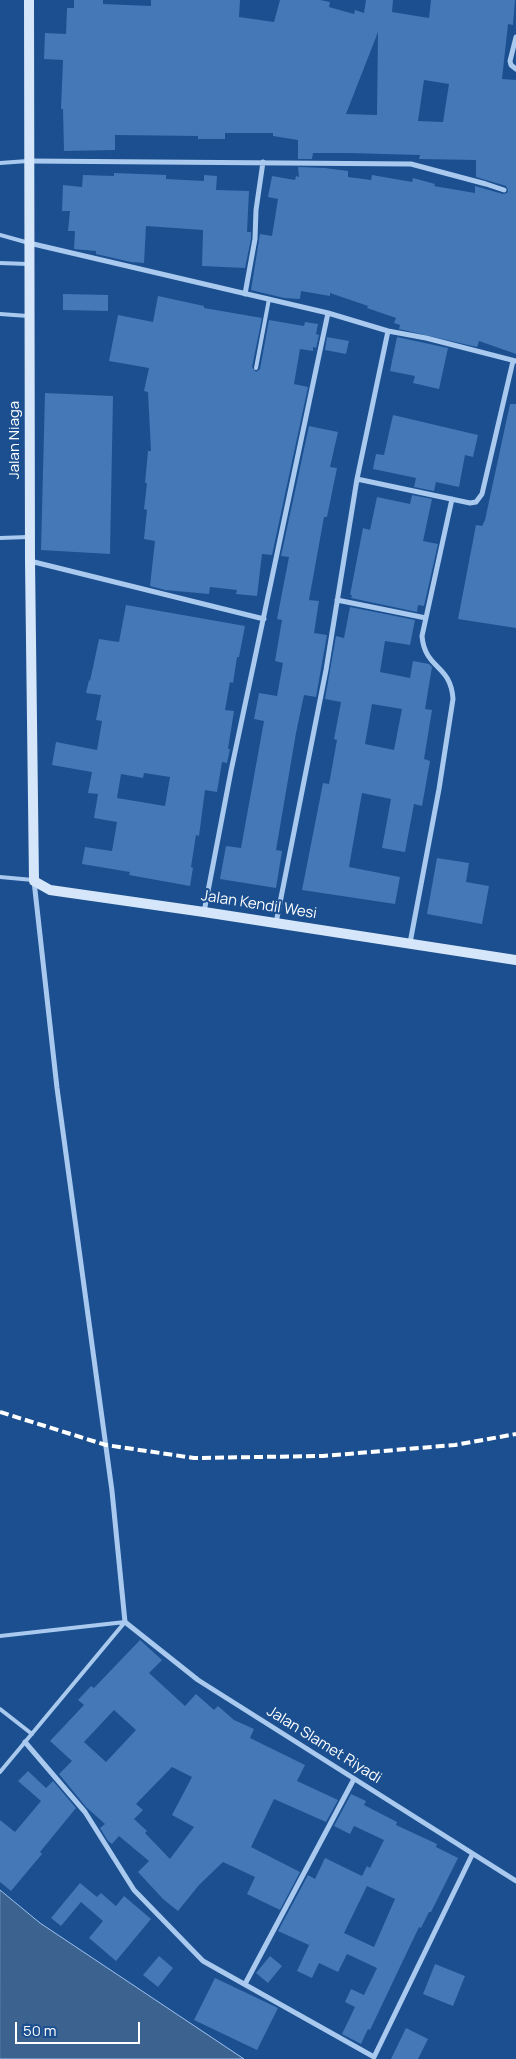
<!DOCTYPE html>
<html>
<head>
<meta charset="utf-8">
<style>
  body { margin:0 }
  #map { position:relative; width:516px; height:2059px; overflow:hidden; background:#1b4f8f; font-family:Manrope,sans-serif }
  canvas { display:block }
  .scale { position:absolute; left:15px; top:2022px; width:125px; height:22px; box-sizing:border-box; border:2px solid #fff; border-top:0; padding-left:6px; font-size:15px; line-height:18px; white-space:nowrap; color:#fff; -webkit-text-stroke:4px #1b4f8f; paint-order:stroke }
</style>
</head>
<body>
<div id="map">
<canvas width="516" height="2059"></canvas>
<div class="scale">50 m</div>
</div>
<script>
const ctx = document.querySelector('canvas').getContext('2d');
ctx.lineJoin = 'round';
function paint(path, color) { ctx.fillStyle = color; ctx.fill(path, 'evenodd'); }
function stroke(path, color, width, dash) { ctx.strokeStyle = color; ctx.lineWidth = width; ctx.lineCap = dash ? 'butt' : 'round'; ctx.setLineDash(dash || []); ctx.stroke(path); }
function drawText(font, color, halo, rows, align = 'center') {
  ctx.font = font + ' Manrope,sans-serif'; ctx.lineWidth = 4; ctx.setLineDash([]); ctx.textBaseline = 'middle'; ctx.strokeStyle = halo; ctx.fillStyle = color; for (const [text, x, y, turn = 0] of rows) {
    ctx.save(); ctx.translate(x, y); ctx.rotate((+turn || 0) * Math.PI / 180); ctx.textAlign = isNaN(turn) ? turn : align; if (halo) ctx.strokeText(text, 0, 0); ctx.fillText(text, 0, 0); ctx.restore();
  }
}
const water = new Path2D(`
  M0,1890l40,33 204,136h-244z`);
paint(water, '#3c6290');
stroke(water, '#9cc4f0', 1);
paint(new Path2D(`
  M74,0h29v4l48,2v-6h89l-1,17 35,5 6,-22h40l10,2 -1,5 25,7 1,-4 9,3 2,-13h27l-1,12 37,6 2,-18h84l-2,25 -5,-1 -6,55 14,1v274l-37,-13 -2,6 -78,-18 1,-4 -6,-2 2,-5 -29,-10 1,-2 -38,-13v3l-29,-5 -1,8 -16,-1 -33,-8 9,-56 12,2 6,-37 -10,-2 4,-21 23,4 1,-4 3,1 -1,-10 27,1 23,3v6l23,3 1,-5 40,7 1,-4 22,6 -1,2 41,7v-7l28,8 4,-1 1,-3 -2,-4 -30,-9v-17l-57,-1 1,-4 -72,-2h-35l-1,6h-14v-19l-25,-4v-3h-48v6h-27v-3l-83,-1v15l-51,1 -1,-42h-2l2,-49 -19,-1 1,-26 21,1 1,-26h7zM378,32l-1,83 -31,-1zM424,80l25,4 -6,38 -25,-1z
  M114,173l52,2v4l38,2v-6l13,1 -1,14 33,1 -2,41h4v7l-6,29 -43,-2 1,-36 -57,-4 -2,37 -13,-1 -35,-8v-3l-22,-2 1,-18h-7l2,-20h-8l1,-26 19,2 1,-12 31,1z
  M63,294l45,1v16l-45,-1z
  M158,296l46,10v2l58,10 -10,49 4,5 4,-3 9,-49 35,6 1,-4 13,2 -2,10 3,1 -3,13 -3,-1v4l-13,-2 -6,35 14,3 -36,168 -10,-1 -5,42 -21,-2 1,-4 -27,-3 -1,7 -44,-4 -15,-4 5,-45 -11,-2 3,-29 -3,-1 3,-26h-2l3,-32h3l-3,-59 -4,-1 5,-23 -40,-7 9,-46 35,7z
  M327,337l22,4 -3,13 -21,-4z
  M397,337l51,11 -9,41 -26,-6 2,-7 -25,-5z
  M45,393l68,3 -3,158 -69,-4z
  M510,404h6v224l-58,-9 18,-94 6,1 3,-6z
  M393,415l85,20 -5,22 -8,-2 -6,32 -23,-5 -2,9 -20,-4 2,-9 -43,-9 3,-15 8,1z
  M309,426l29,6 -8,35 7,1 -10,49h-3l-15,83 10,1 -5,32 13,2 -11,62 -12,-2 -8,38 -20,117 6,1 -6,37 -56,-9 6,-33 15,2 23,-127 -10,-2 5,-26 18,3 6,-33 -8,-2 7,-41 -5,-1 12,-62 -8,-1z
  M412,495l20,4 -9,42 15,3 -14,62 -6,-1 -1,7 -66,-14 1,-3h-2l13,-67 7,2 7,-33 33,7z
  M126,605l119,21 -6,31h-2l-4,26 -3,-1 -5,28 9,1 -6,38h2l-3,14 -5,-1 -5,30 -12,-2 -6,46 -3,-1 -5,32 2,1 -3,18 -61,-11 1,-3 -48,-8 3,-17 27,4 5,-29 -23,-4 4,-24 -10,-1 4,-21 -40,-7 4,-23 41,8 5,-29 -6,-1 5,-25 -15,-2 3,-13 1,1 9,-42 20,3zM144,773l26,4 -5,29 -48,-8 4,-24 22,4z
  M350,607l65,13 -5,25 -25,-4 -5,31 30,6 3,-17 16,3 3,3 -7,42 7,1 -8,49 6,2 -8,45 -8,-2 -9,48 -23,-4 9,-49 -29,-6 -13,74 51,10 -5,27 -93,-14 21,-107 6,1 8,-44 -3,-1 7,-37 -16,-3 11,-63 8,2zM372,704l30,5 -8,41 -29,-6z
  M437,858l32,5 -3,19 23,4 -7,38 -55,-10z
  M140,1640l22,20 -13,13 36,33 11,-12 18,16 4,-4 16,14 20,9 -4,9 55,27 -8,16 41,19 -12,22 -52,-23 -23,48 49,25 -20,38 -33,-16 8,-17 -32,-15 -24,23 -21,26 -15,-12 -25,-27 11,-11 -30,-25 -7,8 -4,-3 -8,-13 5,-4 -19,-17 -27,-33 13,-13 -22,-20 34,-36 -6,-5 13,-14 3,2zM114,1710l22,20 -30,32 -22,-20zM172,1767l20,10 -20,38 22,12 -24,32 -25,-26 2,-2 -13,-12 9,-9 -7,-6z
  M28,1771l18,17 7,-7 23,27 -36,44 2,2 -31,37 -11,-9v-62l15,12 26,-31 -23,-20z
  M351,1794l15,7 -2,4 33,17 -1,3 41,19 -1,3 22,11 -27,54h-2l-8,16 -2,-1 -49,103 -2,-1 -7,15 -19,-10 13,-27 -10,-5 6,-13 13,6 13,-27 -30,-14 -9,18 -19,-9 -7,15 -15,-7 12,-26 -31,-14 30,-56 7,4 10,-21 37,18 5,-10 3,2 14,-28 -30,-14 -4,8 -16,-8zM367,1886l28,13 -21,48 -30,-14z
  M80,1883l17,14 4,-4 15,13 8,-10 27,23 -35,42 -27,-23 14,-17 -22,-19 -20,24 -10,-8z
  M159,1956l14,12 -15,19 -15,-12z
  M270,1956l12,10 -14,17 -12,-10z
  M435,1964l30,12 -12,30 -30,-12z
  M215,1978l63,30 -21,42 -63,-30z
  M406,2028l22,11 -10,20h-27z`), '#4478b7');
stroke(new Path2D(`
  M0,163l28,-2
  M0,235l29,8
  M0,263l28,1
  M0,314l28,2
  M256,368l13,-69
  M0,538l28,-1
  M0,877l33,3
  M0,1636l125,-14
  M0,1709l32,25
  M0,1772l125,-150`), '#a9c9ee', 4);
stroke(new Path2D(`
  M516,37l-6,24 1,4 5,4
  M29,161l382,3 75,20 18,6
  M29,243l299,70 60,18 38,7 90,23
  M245,294l10,-55 1,-29 7,-48
  M357,479l113,24 6,-1 6,-8 31,-133
  M30,561l234,58
  M337,600l89,18
  M34,881l23,207 55,403 13,131 73,58 318,201
  M204,912l27,-141 97,-458
  M276,923l50,-253 31,-191 31,-148
  M410,943l29,-154 14,-90c-2,-35 -28,-29 -31,-63l30,-137
  M25,1742l60,70 49,78 69,71 171,96 98,-202
  M245,1984l109,-205`), '#a9c9ee', 5);
stroke(new Path2D(`
  M29,0l1,561 4,320 16,9 154,22 312,48`), '#d6e6fa', 10);
stroke(new Path2D(`
  M0,1412l106,33 88,13 129,-2 132,-11 61,-11`), '#fff', 4, [9, 4]);
drawText('15px', '#fff', '#1b4f8f', [
  ["Jalan Niaga",15,440,-90],
  ["Jalan Kendil Wesi",259,905,9],
  ["Jalan Slamet Riyadi",324,1745,32]
]);
</script>
</body>
</html>
